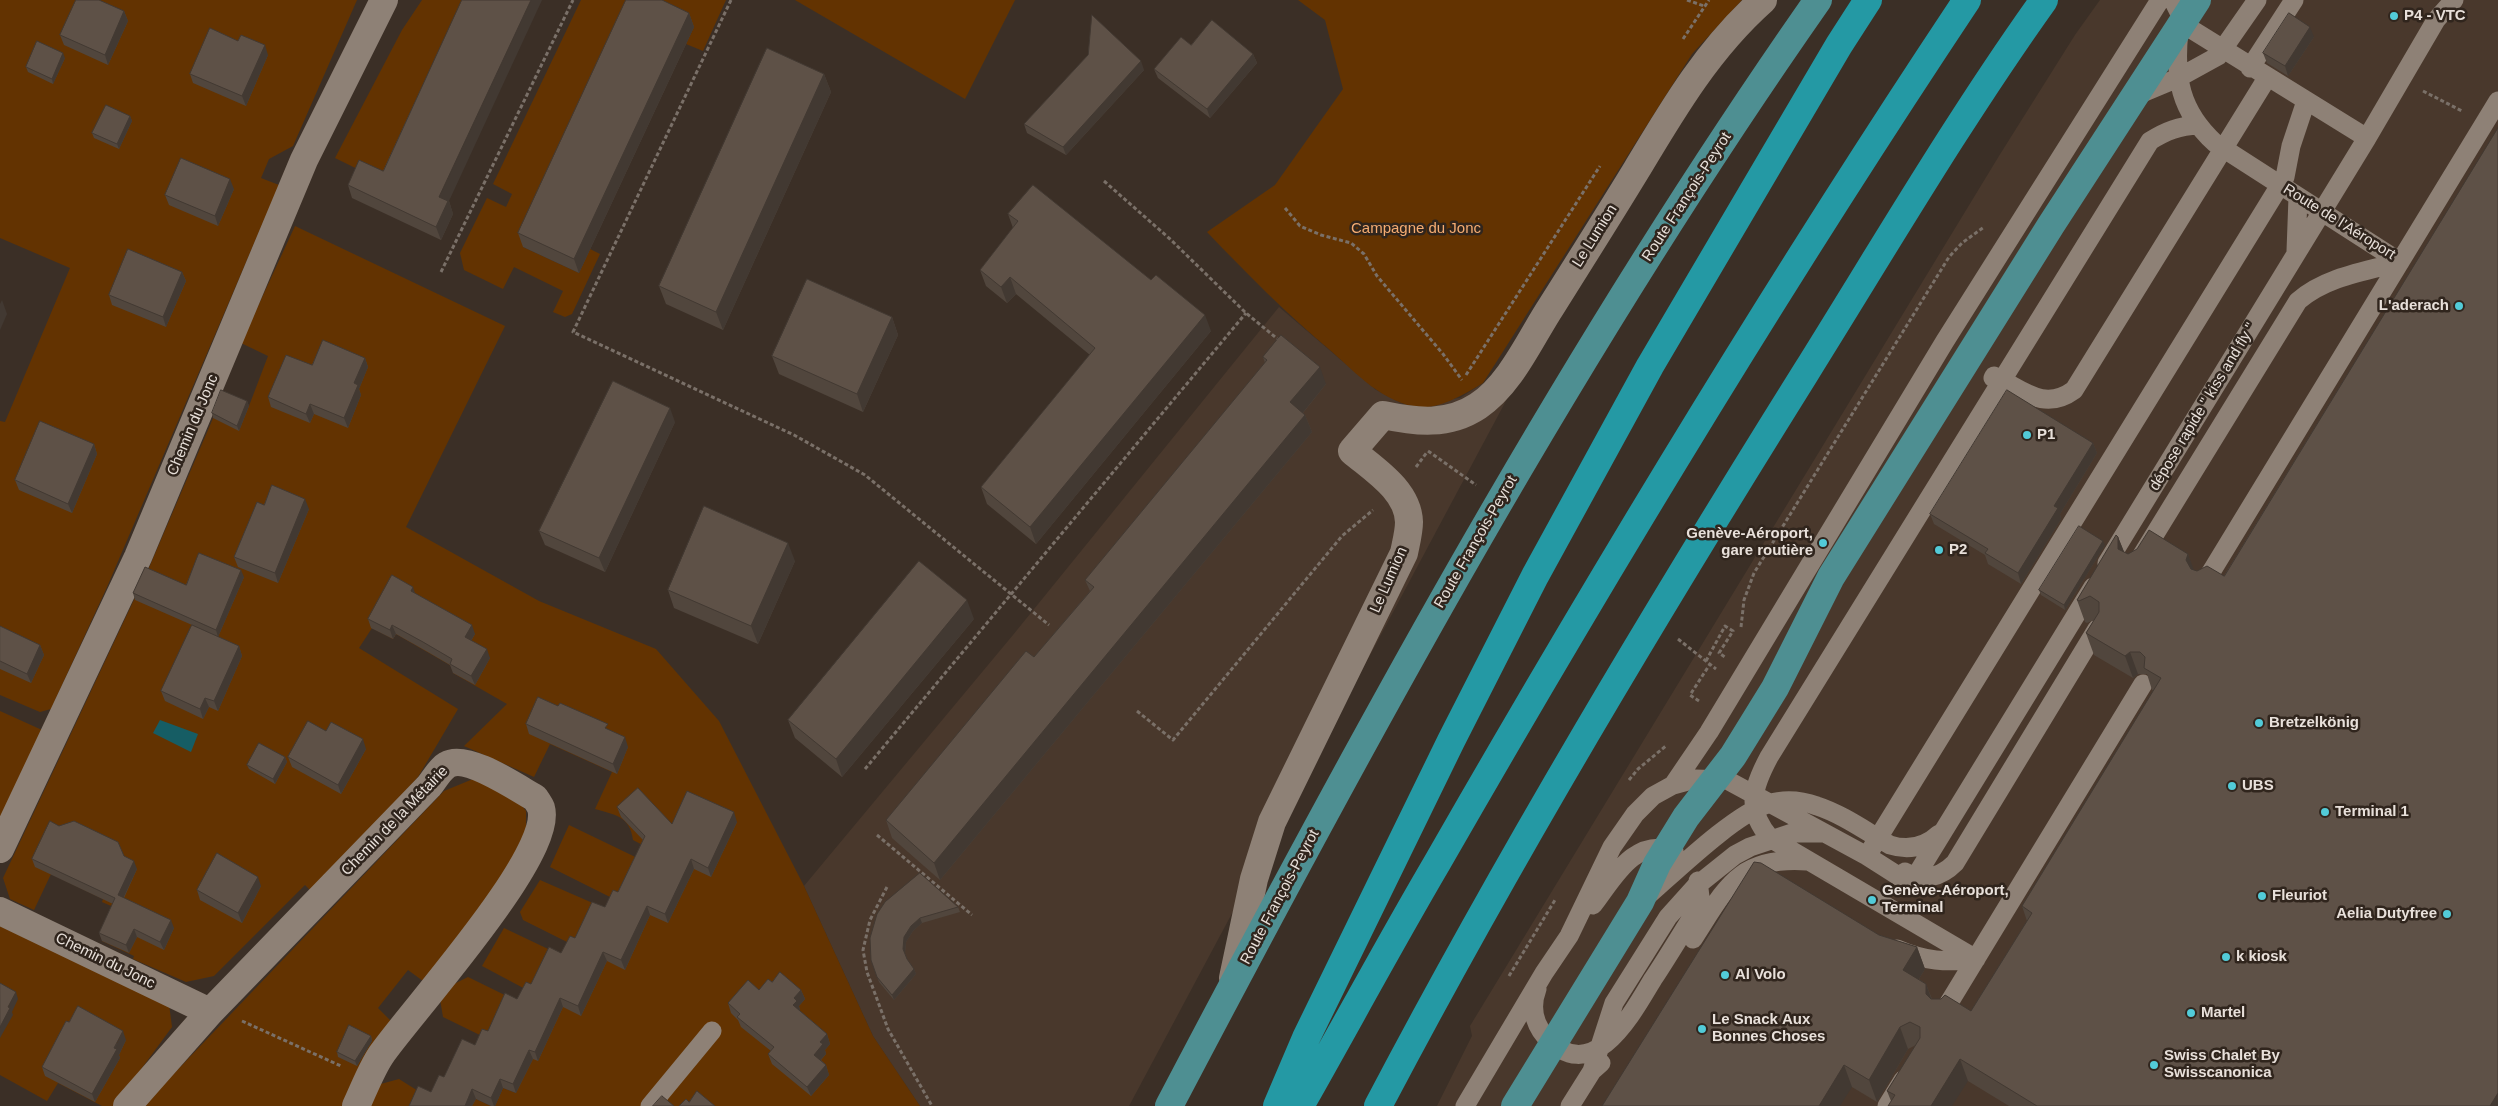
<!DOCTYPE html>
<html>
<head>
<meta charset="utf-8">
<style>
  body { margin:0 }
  canvas { display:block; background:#3b2f26 }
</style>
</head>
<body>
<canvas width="2498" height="1106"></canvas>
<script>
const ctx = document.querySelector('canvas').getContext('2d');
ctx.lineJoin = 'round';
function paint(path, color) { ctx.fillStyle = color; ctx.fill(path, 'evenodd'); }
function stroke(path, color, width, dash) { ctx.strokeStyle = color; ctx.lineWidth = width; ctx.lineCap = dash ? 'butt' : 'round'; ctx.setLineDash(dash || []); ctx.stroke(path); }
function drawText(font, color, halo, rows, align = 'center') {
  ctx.font = font + ' Arial,sans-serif'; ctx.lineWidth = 5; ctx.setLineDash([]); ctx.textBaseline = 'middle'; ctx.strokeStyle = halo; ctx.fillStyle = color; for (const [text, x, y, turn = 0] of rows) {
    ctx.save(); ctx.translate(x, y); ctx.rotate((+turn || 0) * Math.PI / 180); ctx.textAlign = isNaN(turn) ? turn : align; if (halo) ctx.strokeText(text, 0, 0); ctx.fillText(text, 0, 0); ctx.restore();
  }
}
paint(new Path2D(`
  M2100,0h398v1106h-1061l35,-70 -2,-10 529,-870 76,-121z
  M1279,307l97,83 27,14 57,-6 23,-15 25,14 -379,709h-209l-47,-70 -69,-150 209,-251z`), '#49382c');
paint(new Path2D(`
  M0,0h357l-64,146 -24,13 -8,19 18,7 -172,402 -56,122 -11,3 -40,-17v-274l5,1 65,-154 -70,-30z
  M422,0h51l-85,184 -53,-26 67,-128z
  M581,0h145l-23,51 -17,-7 8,-17 -171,220 56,26 11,-24 10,5 -28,60 -7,3 -12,-5 10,-21 -49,-24 -11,22 -39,-19 -4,-17 27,-55 19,9 6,-13 -19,-10z
  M795,0h220l-50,99z
  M1298,0h444l-50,54 -209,329c-16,10 -43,26 -63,24 -36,-3 -64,-34 -89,-56 -44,-37 -84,-77 -124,-119l68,-47 68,-96 -18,-69z
  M295,226l210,100 -99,201 133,74 117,48 63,72 85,165 69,150 47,70h-425l8,-18 13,5 -30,-55 -43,-21 -3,-18 10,-13 18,-9 55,27 6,-13 -47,-25 22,-38 63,30 6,-13 -50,-25 -3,-8 20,-32 71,31 5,-11 -66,-33 19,-42 85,41 6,-12 -27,-14c-3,-24 -18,-25 -38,-31l17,-37 -62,-28 -16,33 -70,-31 43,-42 -54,-31 2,-5 -59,-34 -3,5 -21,-11 -13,20 99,61 -40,68 -61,68 -46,46 -6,-6 -91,91 -28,6 -53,-23 1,-3 -32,-15 16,-32 -16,-7 1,-3 -52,-25 -17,36 -24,-11 -7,-21 145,-308 75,-175 26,11 19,-50 -27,-13z
  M0,711l42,19 -42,89z
  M473,779l38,12 15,20v26l-41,72 -62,72 -15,-11 -30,38 13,13 -45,85h-203l301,-315z
  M0,926l169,78 3,23 -58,79h-12l-44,-23 -11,18 -47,-26z
  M399,1079l35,22 9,-17 48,22h-122l8,-21z`), '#633301');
paint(new Path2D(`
  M160,720l38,14 -7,18 -38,-19z`), '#165d64');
stroke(new Path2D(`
  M731,0l-158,332 221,103 71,40 184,150
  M1687,0l17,6
  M1683,39l26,-39
  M2423,91l39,20
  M1104,181l66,58 76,74 34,28
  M1285,208l15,18 21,9 30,8 13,11 13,22 66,78 19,26
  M441,272l132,-272
  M1466,375l134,-209
  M1428,451l48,34
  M1416,467l11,-15
  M1741,627l3,-27 10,-27 195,-316 13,-14 22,-16
  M1678,639l38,30
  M1706,661l19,-35 8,5 -14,22 6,4
  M1699,701l-9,-6 20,-31
  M1137,711l36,29 169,-204 31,-26
  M865,769l381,-456
  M1629,780l9,-11 29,-24
  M877,835l95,80
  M887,887l-17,33 -7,30 4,22 21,57 44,77
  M1509,976l46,-76
  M242,1021l99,45`), '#7a7068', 3, [4, 2.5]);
stroke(new Path2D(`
  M2173,0l13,26 181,112 69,-118 18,-20
  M2179,31c-5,46 1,80 36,112l185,119
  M2250,68l44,-68
  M2135,96l43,-18 40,-22 39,-56
  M2296,251l2,-54
  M1993,378l1,-2c29,14 50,36 80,14l193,-312
  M2142,555l156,-254c27,-24 68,-30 102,-39
  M2107,563l260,-425
  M2205,582l293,-481
  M1673,785l36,-53 236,-391 215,-341
  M1867,856l418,-679 6,-31 15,-45
  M1905,872c18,10 36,5 50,-9l142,-234
  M1645,898c29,-25 89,-84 123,-94 16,-5 32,-4 49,2 25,8 50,26 73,39 19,6 35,2 49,-11
  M1593,905c21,-27 41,-68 81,-54
  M1693,939c33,-51 45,-83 114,-78
  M1897,949c27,12 50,14 79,10
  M1976,959l-206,-121c-25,-29 -17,-51 -1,-81l381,-616c16,-10 29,-15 48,-16
  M1537,989c-6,16 -4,33 8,47 47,53 87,-22 108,-57 14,-21 27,-43 41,-65l6,-17 -2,-16
  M1944,1011l199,-327
  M1592,1071l22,-68 54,-86 27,-30 40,-32 15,-8 42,-14h30
  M650,1106l62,-75
  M1465,1106l79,-133 25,-37 43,-89 23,-33 18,-18 20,-11 22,-6 32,1 140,76 44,28 182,-297
  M1570,1106l22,-35 9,-8
  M1887,1106l16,-26`), '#8e8176', 19);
stroke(new Path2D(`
  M0,849l138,-292 166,-397 80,-160
  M0,911l210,101
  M1233,978l21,-99 18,-57 132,-269c2,-10 5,-21 5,-31 -1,-32 -36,-53 -57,-71l31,-36c33,7 65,11 95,-9 33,-22 52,-67 73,-99 29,-46 58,-92 86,-138 37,-62 72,-121 126,-169
  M127,1106l83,-94 219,-226c5,-6 11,-17 18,-21 19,-12 70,23 88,33 2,3 5,7 6,10 14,46 -131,205 -160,247 -10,15 -17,34 -25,51`), '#8e8176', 28);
stroke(new Path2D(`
  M1169,1106c199,-379 403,-755 649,-1106
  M1515,1106l125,-204 17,-38 29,-47 47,-61 42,-68 56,-111 220,-352 146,-225`), '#4e8f92', 28);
stroke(new Path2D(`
  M1277,1106l29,-68 145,-297 84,-165 115,-210 189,-321 29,-45
  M1300,1106c46,-81 90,-163 137,-243 168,-293 343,-582 530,-863
  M1378,1106c132,-251 278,-494 428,-734 78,-125 153,-253 238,-372`), '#2499a4', 28);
paint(new Path2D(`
  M124,11l4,10 -20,44 -44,-20 -4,-10z
  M689,13l5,14 -115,246 -56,-26 -5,-14z
  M2314,37l-26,39 -21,-13 -4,-10z
  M1191,45l62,9 4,9 -47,55 -52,-40 -4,-9z
  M268,55l-22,51 -53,-23 -3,-9z
  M1088,55l56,15 -78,85 -39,-22 -3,-9z
  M65,58l-12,26 -25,-12 -2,-5z
  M824,74l7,18 -108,238 -57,-26 -7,-18z
  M130,116l2,5 -13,28 -25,-11 -2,-5z
  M348,185l101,16 4,13 -12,26 -89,-42z
  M234,189l-16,37 -49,-21 -4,-10z
  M1008,214l203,117 -175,213 -49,-40 -6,-17 109,-132 -74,-61 -9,9 -21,-17 -6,-16 33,-42z
  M182,272l4,9 -20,46 -54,-22 -3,-10z
  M892,317l6,18 -35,77 -84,-38 -7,-18z
  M1263,357l63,27 -23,29 2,2 7,17 -372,448 -48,-42 -6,-18 148,-163 56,-66 -5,-11 180,-217z
  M365,358l3,9 -9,22 2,6 -13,33 -34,-14 -4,9 -39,-16 -3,-10 44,-32z
  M247,401l2,5 -10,25 -26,-13 -1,-5z
  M675,422l-70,150 -60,-27 -6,-14z
  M2093,443l4,10 -37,61 1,5 -40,65 -33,-20 -3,-9 -51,-31 -4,-10z
  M94,444l3,10 -25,59 -53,-23 -4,-10z
  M264,505l45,4 -31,74 -40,-16 -4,-10z
  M2118,537l6,15 4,2h60l5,16 305,536h-489l-41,-25 -77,20 -4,-10 29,-46 -8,4 -31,53 -25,-15 -250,19 277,-171 38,12 8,22 -6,10 7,5 6,15h9l30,12 56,-90 -5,-15 132,-215 -2,-1 -5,-16h-9l-5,4 -39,-23 -8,-22 8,-13 -7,3 -2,-1 -8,-22z
  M2105,545l-40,65 -24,-15 -2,-5z
  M795,561l-37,83 -84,-36 -6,-18z
  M244,577l-26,60 21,9 3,10 -24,55 -9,-4 -6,12 -38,-18 -4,-10 31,-66 -57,-25 -2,-7z
  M416,594l59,40 -4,7 19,17 -15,27 -22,-12 -3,-8 -24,-14 -30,-17 -3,5 -22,-11 -3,-9z
  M974,619l-132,158 -47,-39 -7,-18z
  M0,626l40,19 4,10 -13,28 -31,-14z
  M526,724l84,6 18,17 -11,27 -88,-40z
  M326,731l40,18 -25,45 -49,-27 -4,-10z
  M285,757l2,5 -12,22 -26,-15 -2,-4z
  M617,807l55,17 65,-2 -26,55 -17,-8 -26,54 -18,-8 -25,55 -18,-9 -26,55 -18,-9 -25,54 -5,-2 -17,34 -13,-5 -8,18h-4l-15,-7 -4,7h-63l22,-14 13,-15 161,-170 13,-15 25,-52 -22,-23z
  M59,826l65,30 13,13 -13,29 50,30 -10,22 -27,-13 -8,16 -27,-12 -3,-8 14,-29 -78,-37 -3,-8z
  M261,886l-19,37 -42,-23 -3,-10z
  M958,907l2,5 -38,11 -9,8 -7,11 -1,12 2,6 7,9 2,5 -22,26 -15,-18 -8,-22 6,-46z
  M772,982l29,8 4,9 -6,7 1,4v1l27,23 3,10 -5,6 1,4 -5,6 5,5 3,10 -18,21 -39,-32 -4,-10 3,-3 -30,-24 -3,-7 -7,-7 -3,-10 31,-13z
  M371,1036l1,5 -15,25 -19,-9 -1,-5z
  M126,1040l-7,15 1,3 -25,44 -50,-26 -3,-9z`), '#51463d');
paint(new Path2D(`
  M531,0h11l-93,201 4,13 -12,26 -5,-13 3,-30z
  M124,11l4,10 -20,44 -3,-10z
  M689,13l5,14 -115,246 -5,-14z
  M2310,27l4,10 -26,39 -3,-10z
  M265,45l3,10 -22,51 -4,-10z
  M63,53l2,5 -12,26 -1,-5z
  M1253,54l4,9 -47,55 -3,-9z
  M1141,61l3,9 -78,85 -3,-8z
  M824,74l7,18 -108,238 -7,-18z
  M130,116l2,5 -13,28 -2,-5z
  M230,179l4,10 -16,37 -3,-10z
  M182,272l4,9 -20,46 -3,-10z
  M1010,277l6,17 -9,9 -6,-16z
  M2,300l5,14 -7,16v-26z
  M1205,315l6,16 -175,213 -6,-17z
  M892,317l6,18 -35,77 -6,-18z
  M365,358l3,9 -9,22 2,6 -13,33 -4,-10 10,-35z
  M1320,367l6,17 -29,36 -7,-18z
  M247,401l2,5 -10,25 -2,-5z
  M310,404l4,10 -4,9 -4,-9z
  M670,408l5,14 -70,150 -6,-14z
  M1305,415l7,17 -372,448 -6,-17z
  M2093,443l4,10 -37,61 1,5 -40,65 -3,-11 36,-67z
  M94,444l3,10 -25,59 -4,-9z
  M305,499l4,10 -31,74 -3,-10z
  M2118,537l9,22 -9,-10z
  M2103,541l2,4 -40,65 -1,-5z
  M788,543l7,18 -37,83 -7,-18z
  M2188,554l8,22 -2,6 -8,-22z
  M241,570l3,7 -26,60 -2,-7z
  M413,587l3,9 -5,-5z
  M967,600l7,19 -132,158 -6,-18z
  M392,625l4,9 -3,5 -3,-9z
  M472,625l3,9 -7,12 -3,-9z
  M40,645l4,10 -13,28 -4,-9z
  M239,646l3,10 -24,55 -4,-10z
  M487,649l3,9 -15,27 -4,-9z
  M2130,652l8,22 -5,4 -8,-22z
  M205,698l4,9 -6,12 -3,-10z
  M625,737l3,10 -11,27 -4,-10z
  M363,739l3,10 -25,45 -3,-9z
  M285,757l2,5 -12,22 -2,-5z
  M734,812l3,10 -26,55 -3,-9z
  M691,859l3,10 -26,54 -3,-9z
  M134,861l3,8 -16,34 -3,-8z
  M258,877l3,9 -19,37 -4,-10z
  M647,906l3,9 -25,55 -4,-10z
  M920,918l2,5 -9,8 -7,11 -1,12 -2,-5 1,-12 7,-11z
  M171,920l3,8 -10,22 -4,-8z
  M134,929l3,8 -8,16 -3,-8z
  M1917,947l8,22 -14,23 -8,-22z
  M603,952l4,9 -26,55 -3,-10z
  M914,969l2,5 -22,26 -2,-5z
  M1926,984l8,22 -8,-12z
  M801,990l4,9 -6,7 1,4 -4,5 -3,-10 1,-7z
  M16,992l2,7 -6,13 1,3 -13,23v-11l8,-20z
  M560,998l3,9 -25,54 -3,-9z
  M1900,1027l8,22 -31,53 -8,-22z
  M123,1031l3,9 -7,15 1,3 -25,44 -3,-8z
  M827,1034l3,10 -5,6 1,4 -9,10 -3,-9 6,-13z
  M371,1036l1,5 -15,25 -2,-5z
  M529,1050l4,9 -17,34 -3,-9z
  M1960,1059l8,22 -16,25h-21z
  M826,1065l3,10 -18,21 -4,-9z
  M1844,1065l8,22 -12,19h-21z
  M500,1079l3,9 -8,18h-1l-3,-8z
  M472,1089l4,10 -4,7h-7z
  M2498,1093v13h-8z`), '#423932');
const building = new Path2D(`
  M76,0h23l25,11 -19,44 -45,-20z
  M462,0h69l-92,197 9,4 -12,26 -88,-42 11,-25 24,11z
  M626,0h36l27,13 -115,246 -56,-26z
  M2289,13l21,14 -25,39 -22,-13z
  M1092,15l49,46 -78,86 -39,-23 64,-69z
  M1212,20l41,34 -46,55 -53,-40 27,-32 10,8z
  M210,28l28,13 3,-6 24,10 -23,51 -52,-22z
  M37,41l26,12 -11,26 -26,-12z
  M767,48l57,26 -108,238 -57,-26z
  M106,105l24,11 -13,28 -25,-11z
  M2498,128v965l-8,13h-453l-77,-47 -29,47h-43l7,-11 -8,-4 33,-53v-11l-10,-5 -10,5 -31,53 -25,-15 -25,41h-217l152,-244 7,1 118,72 38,12 -14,23 23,14v10l5,5h10l4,-4 26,16 61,-98 -10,-7 139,-228 -17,-10 1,-11 -5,-5h-10l-5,4 -39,-23 13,-21v-10l-9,-6 -11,5 -2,-1 39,-65 2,2v12l10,5 9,-5 12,-19 39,24 -2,6 5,9 6,2 10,-5 17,10z
  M181,158l49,21 -15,37 -50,-21z
  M1033,185l118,95 5,-5 49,40 -175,212 -49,-40 114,-139 -85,-71 -9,10 -21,-17 38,-49 -10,-7z
  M128,249l54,23 -19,45 -54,-22z
  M807,279l85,38 -35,77 -85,-38z
  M1281,335l39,32 -30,35 15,13 -371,448 -48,-43 140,-169 8,6 60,-70 -9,-7 182,-220 -4,-3z
  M323,340l42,18 -11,25 4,2 -14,33 -34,-14 -4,10 -38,-17 18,-42 26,10z
  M613,381l57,27 -71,150 -60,-27z
  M221,390l26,11 -10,25 -25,-13z
  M2007,390l86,53 -39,63 4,2 -40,65 -33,-20 3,-4 -58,-35z
  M40,421l54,23 -26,60 -53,-24z
  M272,485l33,14 -30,74 -41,-16 23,-55 7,3z
  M704,506l84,37 -37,83 -83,-36z
  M2079,526l24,15 -39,64 -25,-15z
  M199,553l42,17 -25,60 -83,-37 12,-26 41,18z
  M919,561l48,39 -131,159 -48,-39z
  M392,575l21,12 -2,4 61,34 -7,12 22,12 -16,27 -21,-12 2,-5 -29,-17 -31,-17 -2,5 -22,-11z
  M192,625l47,21 -25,55 -9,-3 -5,11 -39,-18z
  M0,626l40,19 -13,29 -27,-13z
  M538,697l20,9 2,-3 48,21 -3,4 20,9 -12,27 -87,-40z
  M308,721l18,10 5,-9 32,17 -25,46 -50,-28z
  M259,743l26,14 -12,22 -26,-14z
  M638,788l34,36 15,-33 47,21 -26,56 -17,-9 -26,55 -18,-8 -26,54 -18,-8 -25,54 -18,-8 -25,54 -6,-2 -16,34 -13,-5 -9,19 -19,-9 -7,17h-56l9,-20 13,6 8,-17 5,2 18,-38 13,6 7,-16 6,2 17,-38 12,6 9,-17 5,2 18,-37 12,6 9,-17 5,2 17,-36 13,5 8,-17 5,2 27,-56 -28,-29z
  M50,821l9,5 15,-5 44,21 6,14 10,5 -16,34 53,25 -11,22 -26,-13 -8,16 -27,-12 16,-35 -83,-39z
  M217,853l41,24 -20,36 -41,-23z
  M920,873l38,34 -38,11 -9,8 -7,11 -1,12 4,10 7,10 -22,26 -15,-18 -6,-17 -1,-22 7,-24 8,-12z
  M780,972l21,18 -7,8 3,3 -4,4 34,29 -7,8 3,2 -9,11 12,10 -19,22 -39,-33 6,-7 -37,-30 3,-3 -12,-11 20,-23 11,10 9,-11 4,3z
  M0,983l16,9 -8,15 2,1 -10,19z
  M78,1006l45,25 -9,17 3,1 -25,45 -50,-27 24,-46 3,1z
  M349,1025l22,11 -16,25 -18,-9z
  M697,1091l18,15h-36l7,-7 3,3z
  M662,1096l12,10h-21z`);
paint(building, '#5e5147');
stroke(building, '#423932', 1);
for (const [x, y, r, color] of [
  [2394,16,5,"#52cbd8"],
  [2459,306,5,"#52cbd8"],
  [2027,435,5,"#52cbd8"],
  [1823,543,5,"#52cbd8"],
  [1939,550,5,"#52cbd8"],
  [2259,723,5,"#52cbd8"],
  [2232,786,5,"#52cbd8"],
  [2325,812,5,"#52cbd8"],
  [2262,896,5,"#52cbd8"],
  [1872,900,5,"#52cbd8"],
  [2447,914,5,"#52cbd8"],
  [2226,957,5,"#52cbd8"],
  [1725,975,5,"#52cbd8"],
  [2191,1013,5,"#52cbd8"],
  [1702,1029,5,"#52cbd8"],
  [2154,1065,5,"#52cbd8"]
]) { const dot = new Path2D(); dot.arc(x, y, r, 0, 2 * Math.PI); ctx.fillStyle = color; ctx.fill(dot); stroke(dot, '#30251d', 2); }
drawText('bold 15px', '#e8e0da', '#30251d', [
  ["P4 - VTC",2404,16],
  ["L'aderach",2449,306,"right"],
  ["P1",2037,435],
  ["Genève-Aéroport,",1813,534,"right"],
  ["gare routière",1813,551,"right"],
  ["P2",1949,550],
  ["Bretzelkönig",2269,723],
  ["UBS",2242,786],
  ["Terminal 1",2335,812],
  ["Genève-Aéroport,",1882,891],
  ["Terminal",1882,908],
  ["Fleuriot",2272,896],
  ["Aelia Dutyfree",2437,914,"right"],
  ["k kiosk",2236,957],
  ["Al Volo",1735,975],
  ["Martel",2201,1013],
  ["Le Snack Aux",1712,1020],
  ["Bonnes Choses",1712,1037],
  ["Swiss Chalet By",2164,1056],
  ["Swisscanonica",2164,1073]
], 'left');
drawText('15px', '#e8e0da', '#30251d', [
  ["Route François-Peyrot",1687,197,-57],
  ["Route de l'Aéroport",2339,222,32],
  ["Le Lumion",1595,236,-58],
  ["dépose rapide \" kiss and fly \"",2203,407,-59],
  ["Chemin du Jonc",193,425,-67],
  ["Route François-Peyrot",1476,542,-60],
  ["Le Lumion",1389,580,-66],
  ["Chemin de la Métairie",395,821,-46],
  ["Route François-Peyrot",1280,897,-62],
  ["Chemin du Jonc",105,961,26]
]);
drawText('15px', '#f5ac72', '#30251d', [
  ["Campagne du Jonc",1416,229]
]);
</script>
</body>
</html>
